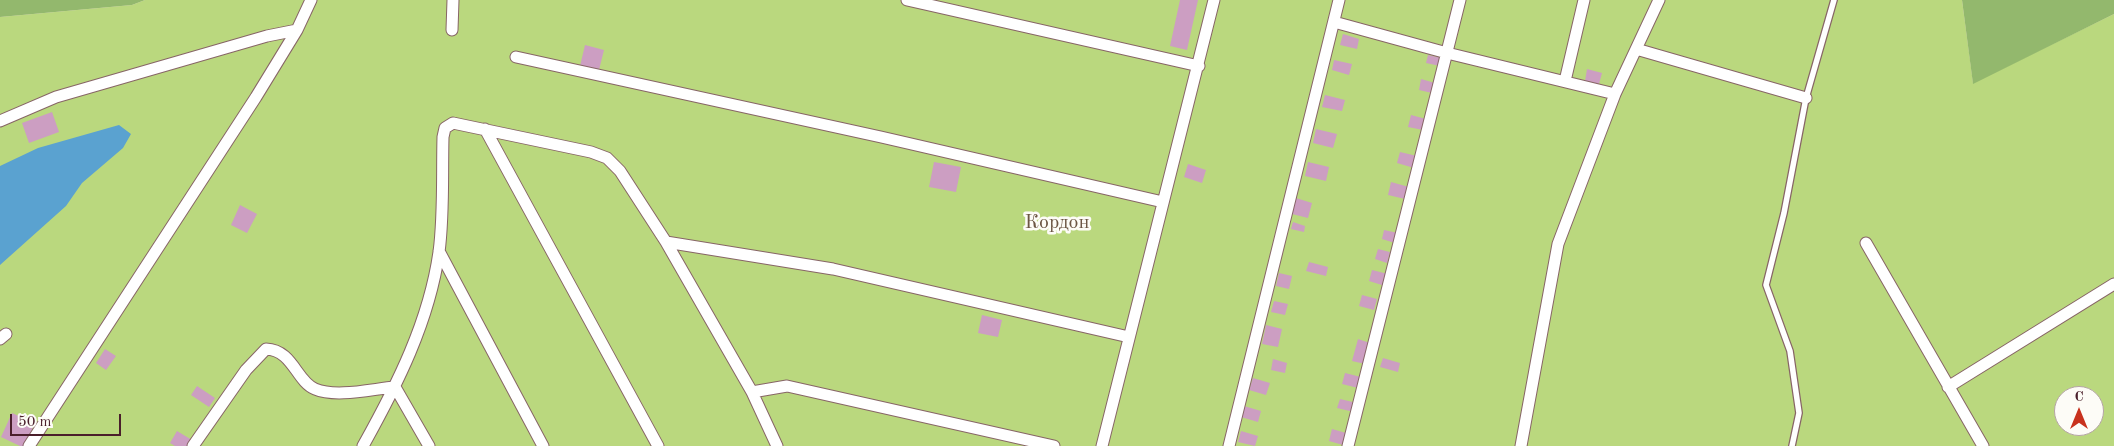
<!DOCTYPE html>
<html>
<head>
<meta charset="utf-8">
<style>
  body { margin:0 }
  #map { position:relative; width:2114px; height:446px; overflow:hidden; background:#f7e8d4; font-family:"Old Standard TT",serif }
  canvas { display:block }
  .north { position:absolute; left:2054px; top:386px; width:50px; height:50px; box-sizing:border-box; background:#fdfcf7; border:1px solid #b5a4a5; border-radius:50%; rotate:0deg; font-size:14px; font-weight:700; line-height:20px; text-align:center; color:#4a1f2b }
  .north::after { content:''; display:block; margin:auto; width:18px; height:22px; background:#c8321e; clip-path:polygon(50% 0,100% 100%,50% 72%,0 100%) }
  .scale { position:absolute; left:10px; top:414px; width:111px; height:22px; box-sizing:border-box; border:2px solid #4a1f2b; border-top:0; padding-left:6px; font-size:15px; line-height:18px; white-space:nowrap; color:#4a1f2b; -webkit-text-stroke:4px #fdfcf7; paint-order:stroke }
</style>
</head>
<body>
<div id="map">
<canvas width="2114" height="446"></canvas>
<div class="north">С</div>
<div class="scale">50 m</div>
</div>
<script>
const ctx = document.querySelector('canvas').getContext('2d');
ctx.lineJoin = 'round';
function paint(path, color) { ctx.fillStyle = color; ctx.fill(path, 'evenodd'); }
function stroke(path, color, width, dash) { ctx.strokeStyle = color; ctx.lineWidth = width; ctx.lineCap = dash ? 'butt' : 'round'; ctx.setLineDash(dash || []); ctx.stroke(path); }
function drawText(font, color, halo, rows, align = 'center') {
  ctx.font = font + ' "Old Standard TT",serif'; ctx.lineWidth = 5; ctx.setLineDash([]); ctx.textBaseline = 'middle'; ctx.strokeStyle = halo; ctx.fillStyle = color; for (const [text, x, y, turn = 0] of rows) {
    ctx.save(); ctx.translate(x, y); ctx.rotate((+turn || 0) * Math.PI / 180); ctx.textAlign = isNaN(turn) ? turn : align; if (halo) ctx.strokeText(text, 0, 0); ctx.fillText(text, 0, 0); ctx.restore();
  }
}
paint(new Path2D(`
  M145,0h1817l11,83 141,-69v432h-2114v-429l132,-12zM2064,396h30v30h-30z`), '#bad87e');
paint(new Path2D(`
  M0,0h145l-13,5 -132,12z
  M1962,0h152v14l-141,70z`), '#93b86d');
paint(new Path2D(`
  M119,125l12,9 -8,14 -41,35 -16,23 -66,59v-99l38,-18z`), '#5aa2d0');
paint(new Path2D(`
  M1180,0h18l-11,50 -17,-4z
  M1343,34l16,5 -2,10 -17,-4z
  M585,45l19,5 -5,20 -19,-4z
  M1428,55l14,3 -2,8 -14,-3z
  M1334,60l18,4 -3,11 -17,-5z
  M1587,69l15,4 -3,11 -14,-3z
  M1421,79l14,4 -3,10 -13,-3z
  M1325,95l20,5 -3,11 -20,-4z
  M52,112l7,20 -30,11 -7,-20z
  M1411,115l15,4 -3,11 -15,-3z
  M1316,129l21,5 -4,14 -20,-5z
  M1400,152l17,4 -3,12 -17,-5z
  M934,162l27,5 -5,25 -27,-5z
  M1308,162l21,5 -3,14 -21,-5z
  M1188,164l18,6 -4,13 -18,-6z
  M1391,182l18,5 -4,12 -17,-4z
  M1296,198l16,5 -4,15 -16,-4z
  M240,205l17,9 -10,19 -16,-8z
  M1293,222l12,4 -1,6 -13,-3z
  M1384,230l14,3 -3,10 -13,-4z
  M1378,249l12,3 -3,11 -12,-4z
  M1309,262l19,5 -2,9 -20,-5z
  M1372,270l16,4 -3,12 -16,-5z
  M1279,273l13,3 -3,13 -13,-3z
  M1362,295l15,4 -3,11 -15,-4z
  M1274,301l14,3 -3,11 -14,-3z
  M982,315l20,5 -4,17 -20,-4z
  M1266,325l16,4 -4,18 -16,-3z
  M1358,339l12,4 -5,21 -13,-3z
  M105,349l11,7 -10,14 -10,-7z
  M1383,358l17,5 -2,9 -18,-5z
  M1273,359l14,4 -2,10 -14,-3z
  M1345,373l16,4 -3,11 -16,-4z
  M1253,378l17,5 -4,12 -17,-5z
  M197,386l18,12 -6,9 -18,-12z
  M1340,399l17,4 -3,9 -17,-4z
  M1244,406l17,5 -3,11 -17,-5z
  M12,413l23,10 -11,23h-4l-19,-9z
  M1332,429l14,4 -3,12 -14,-4z
  M177,431l15,9 -4,6h-13l-5,-3z
  M1241,431l17,5 -3,10 -17,-4z`), '#cc9ec2');
const lane = new Path2D(`
  M1792,446l7,-33 -9,-62 -24,-66 18,-72 22,-115 28,-98`);
const street = new Path2D(`
  M907,0l292,66
  M1334,22l113,31 168,41
  M452,30l1,-30
  M1636,49l170,49
  M516,57l365,80 282,65
  M1565,81l19,-81
  M0,121l56,-24 211,-61 30,-6
  M485,129l173,317
  M666,242l167,27 296,68
  M1866,243l117,203
  M439,251l104,195
  M0,339l6,-5
  M1948,387l166,-103
  M752,392l35,-6 267,60
  M29,446l227,-349 41,-67 14,-30
  M193,446l53,-76 20,-21c27,1 30,32 49,40 21,9 57,0 80,-2l34,59
  M363,446c34,-61 66,-124 76,-194 5,-37 3,-78 4,-115l2,-9 8,-5 138,29 16,6 13,13 46,71 86,150 25,54
  M1102,446l112,-446
  M1229,446l110,-446
  M1348,446l112,-446
  M1521,446l37,-202 57,-150 44,-94`);
stroke(lane, '#876566', 8);
stroke(street, '#876566', 13);
stroke(lane, '#fff', 5.5);
stroke(street, '#fff', 11);
drawText('20px', '#6c5644', '#fdfcf7', [
  ["Кордон",1057,223]
]);
</script>
</body>
</html>
